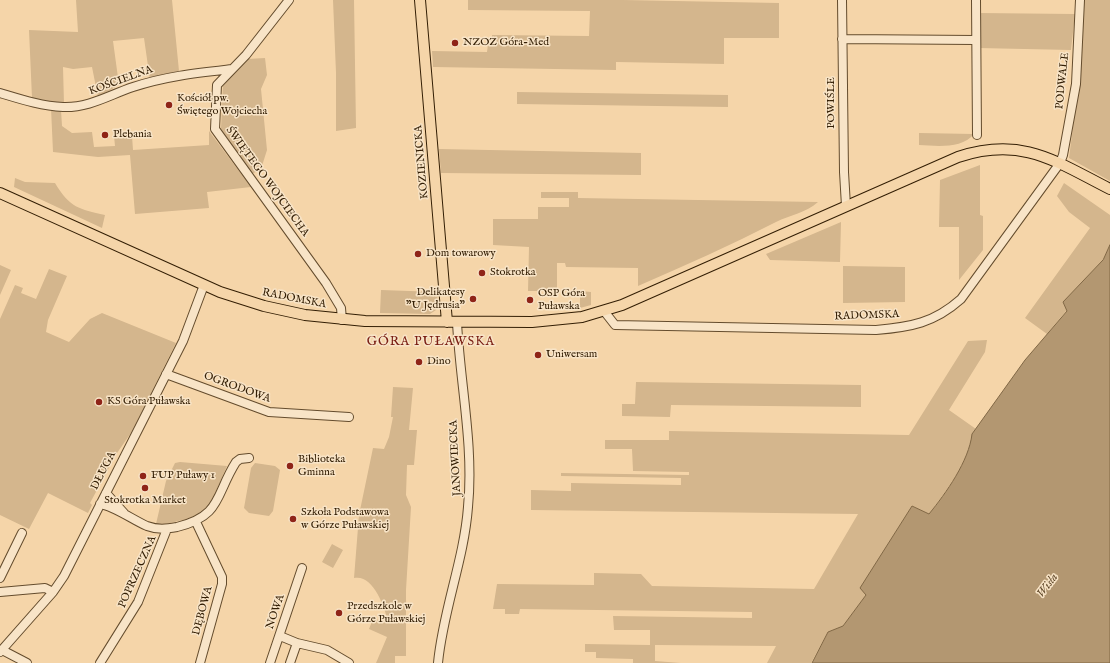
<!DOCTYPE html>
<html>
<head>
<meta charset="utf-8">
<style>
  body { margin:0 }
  canvas { display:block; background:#f5d5a9 }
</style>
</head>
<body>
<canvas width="1110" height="663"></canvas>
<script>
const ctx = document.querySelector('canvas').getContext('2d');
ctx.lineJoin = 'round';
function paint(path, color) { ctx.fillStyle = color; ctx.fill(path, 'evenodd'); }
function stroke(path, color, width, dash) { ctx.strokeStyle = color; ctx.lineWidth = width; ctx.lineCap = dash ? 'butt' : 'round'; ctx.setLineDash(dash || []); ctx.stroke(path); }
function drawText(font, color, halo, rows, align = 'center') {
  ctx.font = font + ' "IM FELL English",serif'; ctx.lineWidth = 3; ctx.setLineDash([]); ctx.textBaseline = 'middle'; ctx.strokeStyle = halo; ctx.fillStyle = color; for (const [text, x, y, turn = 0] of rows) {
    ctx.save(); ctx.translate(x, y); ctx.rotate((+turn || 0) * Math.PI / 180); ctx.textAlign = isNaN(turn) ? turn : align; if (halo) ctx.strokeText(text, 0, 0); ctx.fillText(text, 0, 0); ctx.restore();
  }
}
paint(new Path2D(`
  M76,0h96l7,71 -14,3 -15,6 -6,-42 -31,3 6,44 -21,12 -6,-30 -19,2 -10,-2 1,37 -32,-6 -3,-68 49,2z
  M333,0h21l2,128 -20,3v-58z
  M468,0h155l156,3v35h-55v26l-108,-2v8l-183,-3 -1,-16 55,1 1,-8h4v-9l97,1 1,-25 -122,-1z
  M1082,0h28v181l-41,-23 8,-62z
  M978,13l97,1 -4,36 -93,-2z
  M265,58l2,17 -6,14 6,61 -6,19 -9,5 -31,-45 2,-44 24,-26z
  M517,92l211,3v12l-211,-3z
  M51,108l10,2 1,16 10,7 20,-1 2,15 21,-1 -1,-10h18l1,14 76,-5v-14l42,56 -44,5 2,16 -74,6 -5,-59 -32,2 -45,-5z
  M919,133l55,1c-12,15 -37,12 -55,11z
  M439,149l202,4v22l-200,-2z
  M980,165v50l3,1v34l-24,30v-53h-20l1,-47z
  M15,178l10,4 30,1c15,25 24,26 50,32l-3,13 -88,-41z
  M1064,183l46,32v29l-7,16 -40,42 4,8 -20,24 -22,-16 65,-90 -21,-16 -12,-16z
  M541,192h37v6l240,4c-12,11 -28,13 -42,20 -45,23 -92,44 -138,64v-18l-72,-1 -1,-4h-8v28h-29l1,-44 -36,-2v-26h45v-12h31v-9h-28z
  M841,222l-1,40 -70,-2 -4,-6z
  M0,265l11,5 -11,25z
  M843,266l62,1v35l-62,1z
  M49,269l18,7 -19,44 -2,12 23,10 21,-23 12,-6 74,30 -45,90 -14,20 -27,50 2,2 -4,8 -40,-20 -19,36 -29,-14v-196l15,-34 8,3 -2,5 15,6z
  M381,290l57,2 -2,18 -6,4 -50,-1z
  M580,291l11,1v13l-11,3z
  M987,340l-2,12 -36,58 27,19c-4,6 -3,11 -5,17 -10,25 -26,47 -42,68l-17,-8 -51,81 5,8 -23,31 -15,6 -17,31h-44l9,-17 -121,-1v16l26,2h-48v-4l-37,-1v-6h-11v-8l65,1v-15h-36l-1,-14 139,2v-6l-232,-3 -1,5h-14v-5h-12l4,-25 97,1v-12l47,1 11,12 162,3 44,-75 -327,-4v-20l40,1v-8l110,2v-7l-120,-2v-3l128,2v-3l-56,-1 -1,-22h-27v-9h64v-9l240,4 59,-94z
  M636,382l225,3v22l-190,-2 -1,12 -48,-1v-12h13z
  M393,387l20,1 -4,42h8l-3,35h-7l-1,30 5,12 -5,83v66h-11v7h-19l11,-26 -18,-8 4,-10 15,2c-4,-15 -15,-47 -34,-43l5,-63 14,-67 11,1 5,-12 4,-20h-2z
  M180,462l47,4c-13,28 -16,49 -49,55 -8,2 -15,4 -22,3l10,-43 9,-18z
  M255,463l20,3 5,4 -7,41 -4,5 -20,-3 -5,-5 7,-40z
  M332,544l11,6 -10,18 -11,-6z`), '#d4b68d');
const water = new Path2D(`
  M1110,245v418h-298l16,-31 15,-6 23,-31 -6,-7 52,-82 17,8c17,-21 40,-53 43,-80l53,-74 42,-49 -4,-9 40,-42z`);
paint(water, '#b39771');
stroke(water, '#806745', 1);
const minor = new Path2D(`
  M289,0l-43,55 -29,30 -2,44 111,154 15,25 1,12
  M842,0l2,172 2,34
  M976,0l1,135
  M842,39l134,1
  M0,93c20,6 41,13 63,14 26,1 46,-12 70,-20 34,-11 64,-14 99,-18
  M604,311l11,14 261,5c35,-3 58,-7 85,-31l99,-136 3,-8 13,-71 4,-84
  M166,374l103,38 80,5
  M106,493l18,20
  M100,504c14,2 33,16 47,22 11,4 19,3 30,1 45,-11 38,-32 59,-65l4,-3 9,-1
  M196,522l26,55v7l-22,79
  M0,578l22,-45
  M0,592l45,-4 8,4
  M280,636l17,7 30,7 22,13
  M2,650l25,13
  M0,652l53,-60 11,-16 119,-235 21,-56
  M100,663l38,-61 29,-73
  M270,663l32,-95
  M290,663l7,-20
  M438,663c5,-53 26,-103 30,-156 6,-61 -8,-124 -11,-185`);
const major = new Path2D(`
  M420,0l27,322
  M0,193l220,99 44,14 41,9 60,6 167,1 50,-5 40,-12 336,-148c64,-21 97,4 152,32`);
stroke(minor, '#644c2d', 10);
stroke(major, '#331e04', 12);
stroke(minor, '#f8e4c7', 8);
stroke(major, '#f5d5a9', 10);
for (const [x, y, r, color] of [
  [455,43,4,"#8f2418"],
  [169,105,4,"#8f2418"],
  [105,135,4,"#8f2418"],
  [418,254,4,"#8f2418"],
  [482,273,4,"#8f2418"],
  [473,299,4,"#8f2418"],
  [530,300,4,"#8f2418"],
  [538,355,4,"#8f2418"],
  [419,362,4,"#8f2418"],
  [99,402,4,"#8f2418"],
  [290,466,4,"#8f2418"],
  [143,476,4,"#8f2418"],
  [145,488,4,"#8f2418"],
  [293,519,4,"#8f2418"],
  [339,613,4,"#8f2418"]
]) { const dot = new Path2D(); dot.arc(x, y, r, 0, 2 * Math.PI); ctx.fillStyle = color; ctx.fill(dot); stroke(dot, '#f8e4c7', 1.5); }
drawText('11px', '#331e04', '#f8e4c7', [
  ["NZOZ Góra-Med",463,43],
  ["Kościół pw.",177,99],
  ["Świętego Wojciecha",177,112],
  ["Plebania",113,135],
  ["Dom towarowy",426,254],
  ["Stokrotka",490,273],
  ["Delikatesy",465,293,"right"],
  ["\"U Jędrusia\"",465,306,"right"],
  ["OSP Góra",538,294],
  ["Puławska",538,307],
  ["Uniwersam",546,355],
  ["Dino",427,362],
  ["KS Góra Puławska",107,402],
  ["Biblioteka",298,460],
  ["Gminna",298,473],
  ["FUP Puławy 1",151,476],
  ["Stokrotka Market",145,501,"center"],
  ["Szkoła Podstawowa",301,513],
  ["w Górze Puławskiej",301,526],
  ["Przedszkole w",347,607],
  ["Górze Puławskiej",347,620]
], 'left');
drawText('11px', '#331e04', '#f8e4c7', [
  ["KOŚCIELNA",121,81,-20],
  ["PODWALE",1063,81,-84],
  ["POWIŚLE",832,103,-90],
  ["KOZIENICKA",422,162,-95],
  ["ŚWIĘTEGO WOJCIECHA",267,182,54],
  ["RADOMSKA",294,299,11],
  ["RADOMSKA",867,316,-2],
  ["OGRODOWA",237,388,20],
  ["JANOWIECKA",456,458,-93],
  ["DŁUGA",104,471,-63],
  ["POPRZECZNA",138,572,-66],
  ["DĘBOWA",203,611,-75],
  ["NOWA",276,612,-71]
]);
drawText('italic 12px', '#60482a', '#f8e4c7', [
  ["Wisła",1048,586,-53]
]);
ctx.letterSpacing = '1px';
drawText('13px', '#7a1f14', '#f8e4c7', [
  ["GÓRA PUŁAWSKA",431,342]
]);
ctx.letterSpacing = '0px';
</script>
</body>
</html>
